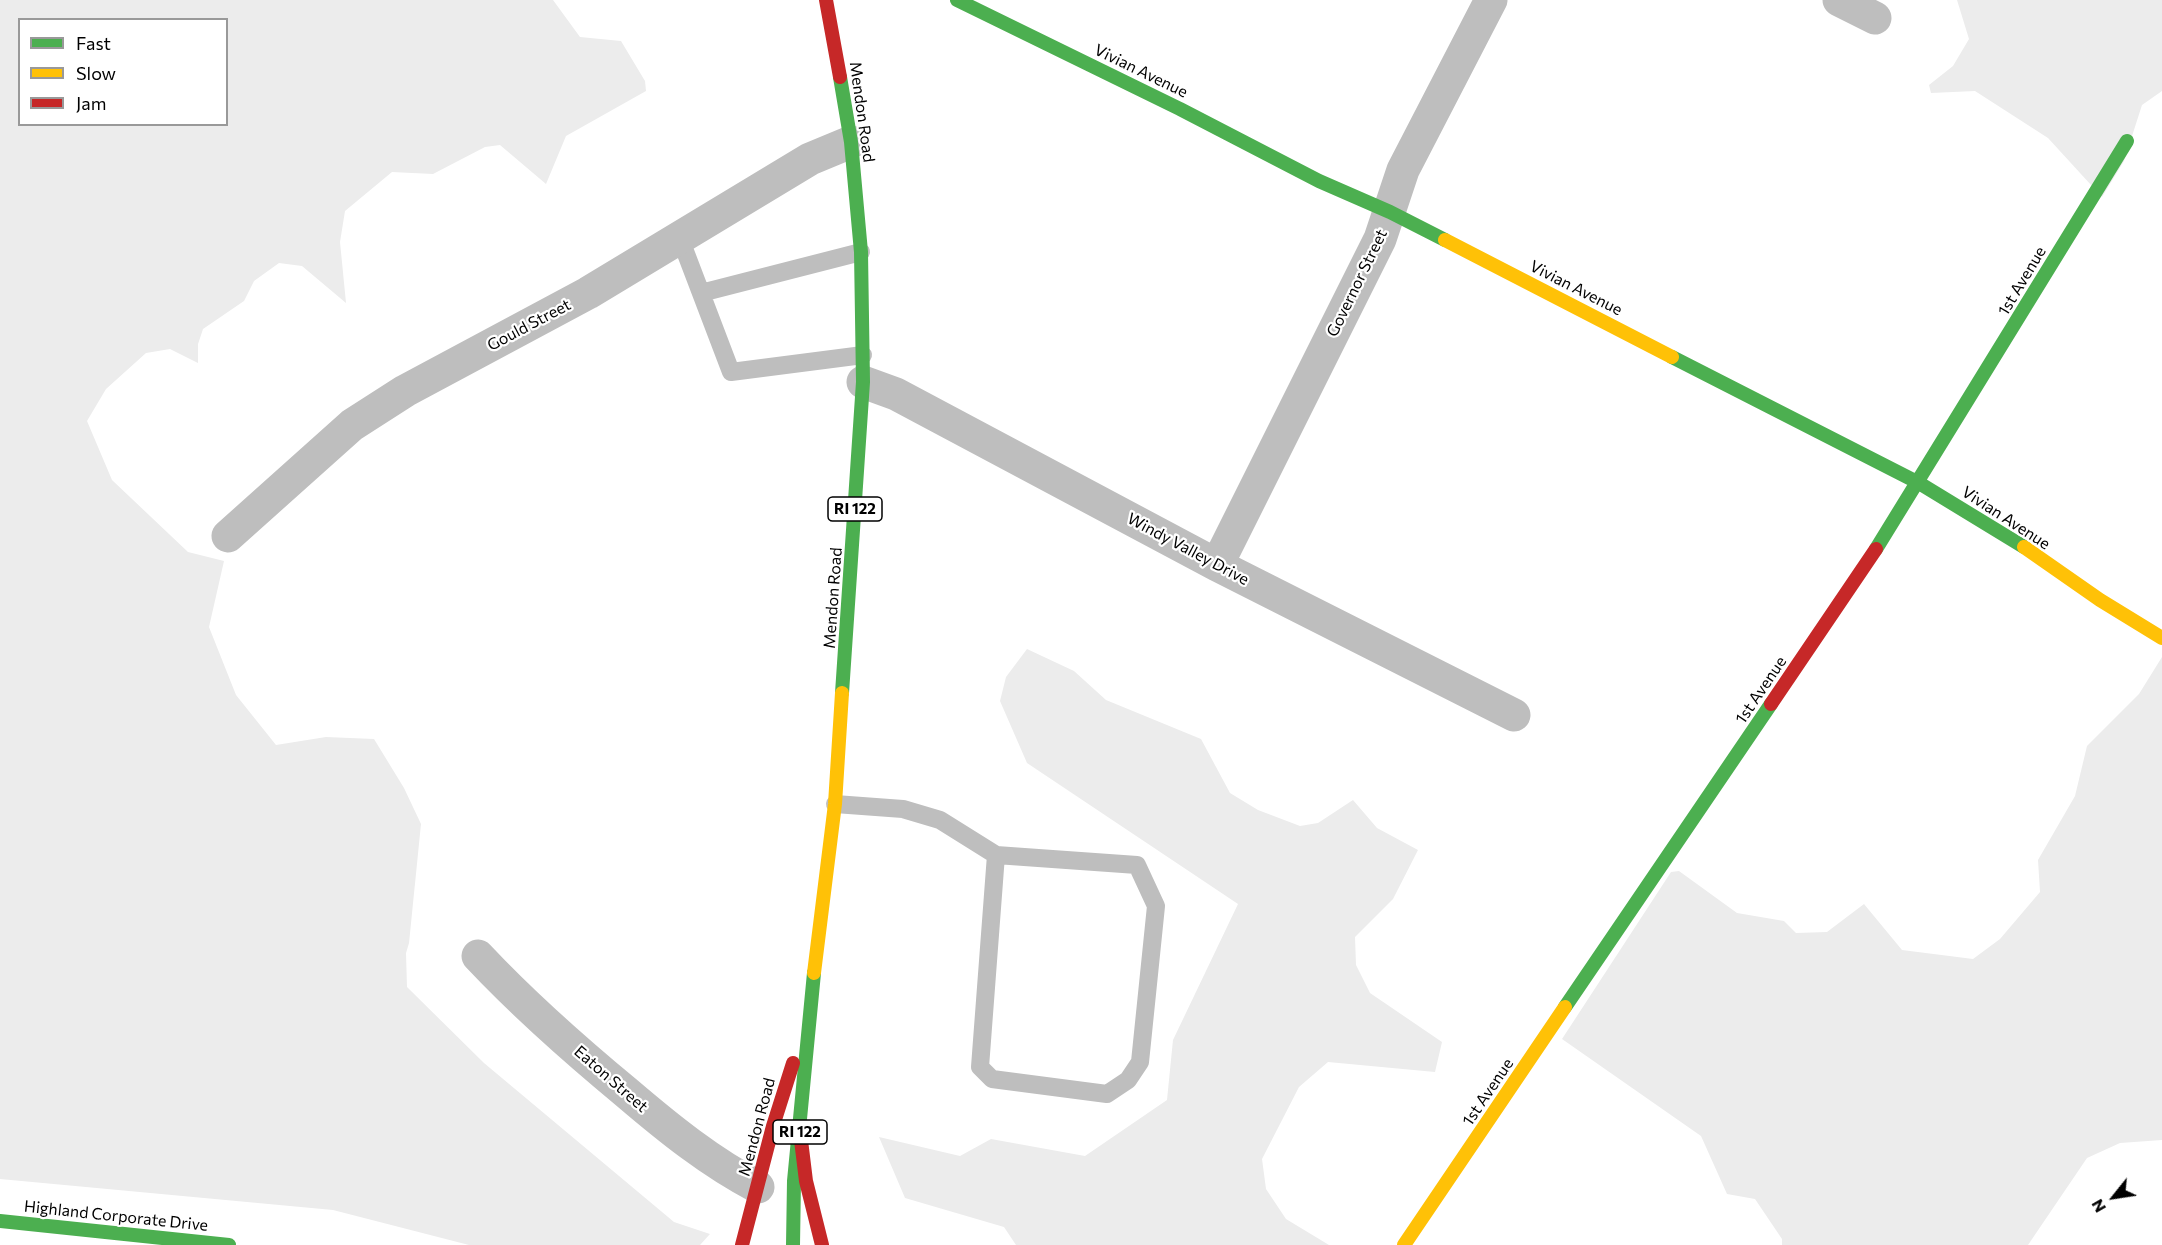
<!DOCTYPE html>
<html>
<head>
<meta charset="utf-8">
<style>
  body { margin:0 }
  #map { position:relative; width:2162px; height:1245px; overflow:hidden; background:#fff; font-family:Commissioner,sans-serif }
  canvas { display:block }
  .legend { position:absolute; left:18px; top:18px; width:210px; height:108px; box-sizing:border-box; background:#fff; border:2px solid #999; margin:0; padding:8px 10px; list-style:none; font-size:18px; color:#000 }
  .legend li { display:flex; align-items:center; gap:12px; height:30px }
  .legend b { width:30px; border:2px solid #999 }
  .north { position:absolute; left:2084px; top:1167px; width:60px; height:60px; -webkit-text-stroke:4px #fff; paint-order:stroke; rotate:240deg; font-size:16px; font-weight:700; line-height:24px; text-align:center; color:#000 }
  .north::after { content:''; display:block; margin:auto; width:21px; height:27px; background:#000; clip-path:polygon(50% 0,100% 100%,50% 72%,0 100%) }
</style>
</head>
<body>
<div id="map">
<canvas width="2162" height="1245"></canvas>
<ul class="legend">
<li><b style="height:8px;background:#4caf50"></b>Fast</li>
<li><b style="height:8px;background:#ffc107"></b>Slow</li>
<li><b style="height:8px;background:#c62828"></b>Jam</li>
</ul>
<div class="north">N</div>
</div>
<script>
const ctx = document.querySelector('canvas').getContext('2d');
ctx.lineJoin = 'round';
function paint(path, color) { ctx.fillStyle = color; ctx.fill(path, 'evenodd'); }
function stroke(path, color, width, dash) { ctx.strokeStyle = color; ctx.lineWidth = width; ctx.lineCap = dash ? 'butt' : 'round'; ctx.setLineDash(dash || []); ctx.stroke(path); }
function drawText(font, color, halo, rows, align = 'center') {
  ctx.font = font + ' Commissioner,sans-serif'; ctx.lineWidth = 4.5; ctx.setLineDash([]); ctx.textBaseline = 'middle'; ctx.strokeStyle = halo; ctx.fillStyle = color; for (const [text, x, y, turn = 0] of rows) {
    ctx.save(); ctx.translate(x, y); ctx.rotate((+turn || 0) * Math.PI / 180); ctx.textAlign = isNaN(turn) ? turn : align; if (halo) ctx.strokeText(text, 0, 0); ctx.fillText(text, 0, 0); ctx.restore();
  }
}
paint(new Path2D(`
  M0,0h553l27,37 41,4 24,40 1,10 -80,45 -20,48 -46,-39 -15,2 -52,27 -41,-2 -47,39 -5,31 6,61 -44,-37 -23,-3 -25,18 -10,20 -41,28 -5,15v19l-28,-14 -24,4 -40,36 -19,32 25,59 76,72 36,9 -15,66 27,68 40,50 50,-8 48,2 30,49 17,36 -12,119 -3,10 1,34 77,76 190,159 36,12 -10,11h-231l-136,-35 -333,-31zM20,20h206v104h-206z
  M1957,0h205v91l-20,14 -18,56 -22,36 -54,-59 -73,-47 -44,2 -2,-8 24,-19 16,-27z
  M1027,649l47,22 32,29 95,39 29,54 28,17 42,16 18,-3 35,-23 24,28 41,22 -25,49 -38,38 1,28 14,28 72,49 -7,30 -107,-10 -29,25 -37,72 4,30 20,30 43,26h-313l-12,-18 -99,-29 -26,-61 81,19 31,-17 94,17 82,-56 6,-60 65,-136 -211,-141 -27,-62 6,-24z
  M2162,657v483l-42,3 -33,15 -59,87h-246v-6l-27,-40 -28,-5 -26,-58 -139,-97 109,-167 8,-1 58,42 47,8 12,12 31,-1 37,-28 38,46 71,9 27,-20 40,-47 -2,-32 37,-64 12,-50 52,-52z`), '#ececec');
stroke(new Path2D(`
  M680,238l51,134 132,-17
  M701,293l160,-41
  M835,804l68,5 37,11 56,35 -16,212 12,12 115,15 21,-14 12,-18 16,-156 -19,-41 -141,-10`), '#bebebe', 18);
stroke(new Path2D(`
  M1839,0l36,18
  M863,382l33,12 321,171 297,150
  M228,536l124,-111 53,-34 183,-98 222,-134 41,-17
  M1217,565l163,-326 23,-69 88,-170
  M478,956c46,49 97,94 149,137 41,35 83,69 131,94`), '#bebebe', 33);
stroke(new Path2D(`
  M957,0l223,109 139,72 71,31 55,28
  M840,77l11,65 10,110 2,130 -21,311
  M1672,357l247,126 105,64
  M1876,549l251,-408
  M1565,1007l206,-303
  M0,1221l229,24
  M793,1245l1,-64 20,-208`), '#4caf50', 14);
stroke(new Path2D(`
  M1445,240l227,117
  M2024,547l76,53 62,38
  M814,973l21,-169 7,-111
  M1404,1245l161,-238`), '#ffc107', 14);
stroke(new Path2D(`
  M826,0l14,77
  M1771,704l105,-155
  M800,1132l6,49 16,64
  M742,1245l31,-119 20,-63`), '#c62828', 14);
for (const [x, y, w] of [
  [855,509,54],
  [800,1132,54]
]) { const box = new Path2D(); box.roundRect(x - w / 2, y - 12, w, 24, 4.5); ctx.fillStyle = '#fff'; ctx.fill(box); stroke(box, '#000', 1.5); }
drawText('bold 15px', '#000', null, [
  ["RI 122",855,509],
  ["RI 122",800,1132]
]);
drawText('16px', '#000', '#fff', [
  ["Vivian Avenue",1141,71,26],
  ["Mendon Road",862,112,82],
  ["1st Avenue",2022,281,-59],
  ["Governor Street",1357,283,-64],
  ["Vivian Avenue",1576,288,27],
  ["Gould Street",529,325,-28],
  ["Vivian Avenue",2006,518,33],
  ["Windy Valley Drive",1188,549,28],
  ["Mendon Road",833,598,-86],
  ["1st Avenue",1761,690,-56],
  ["Eaton Street",611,1079,41],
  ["1st Avenue",1488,1092,-56],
  ["Mendon Road",757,1127,-75],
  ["Highland Corporate Drive",116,1216,6]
]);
</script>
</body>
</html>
